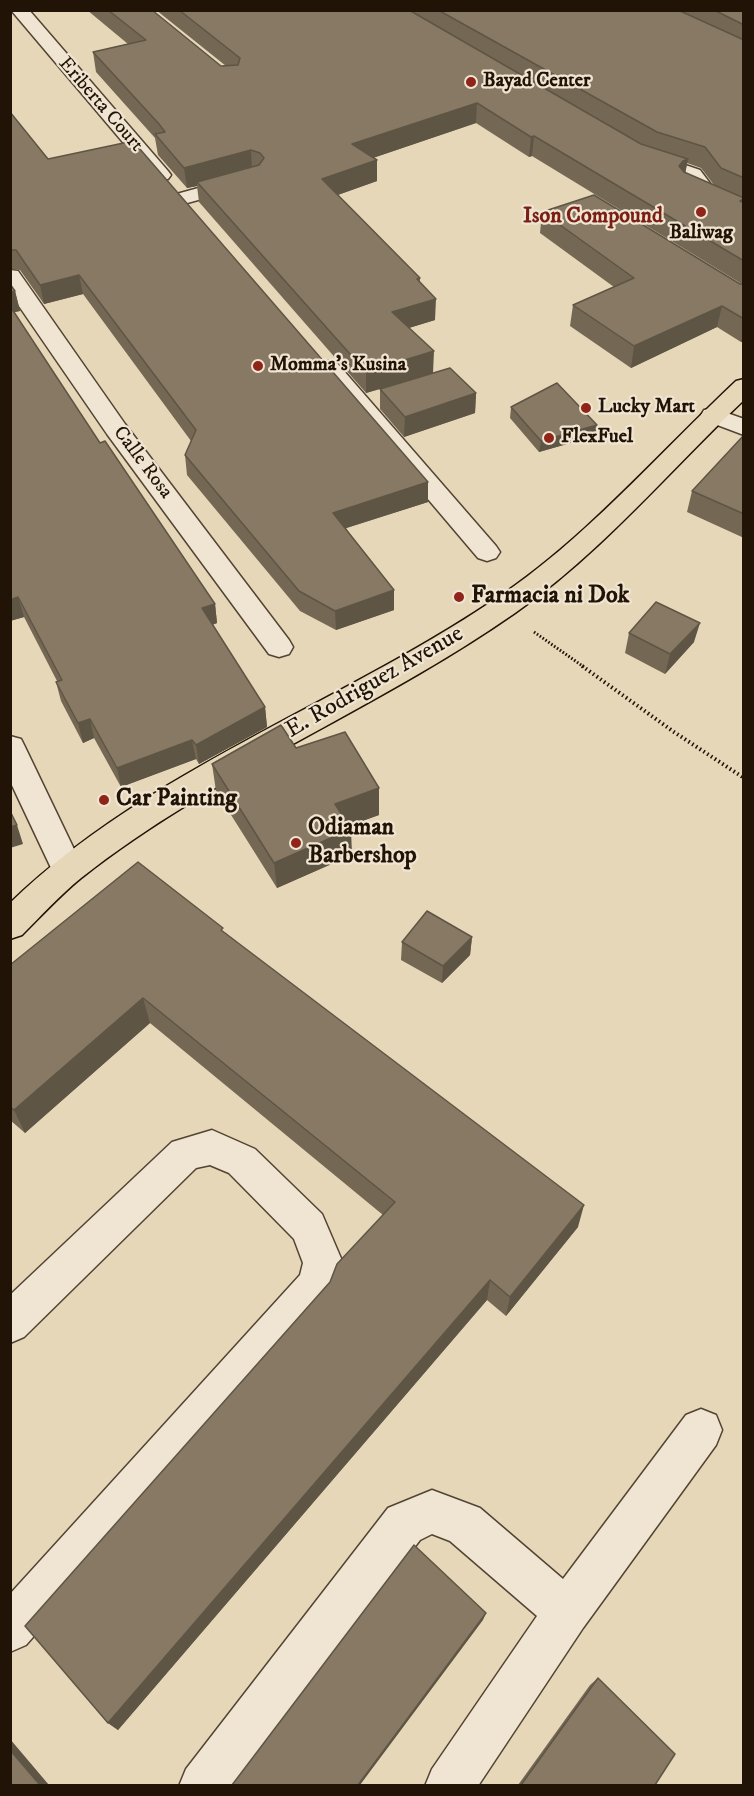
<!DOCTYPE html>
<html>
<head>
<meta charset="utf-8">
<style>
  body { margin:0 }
  #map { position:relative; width:754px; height:1796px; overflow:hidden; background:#e6d7b9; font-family:"IM FELL DW Pica",serif }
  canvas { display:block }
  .frame { position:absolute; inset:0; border:12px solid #211305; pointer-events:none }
</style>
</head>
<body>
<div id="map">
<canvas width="754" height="1796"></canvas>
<div class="frame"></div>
</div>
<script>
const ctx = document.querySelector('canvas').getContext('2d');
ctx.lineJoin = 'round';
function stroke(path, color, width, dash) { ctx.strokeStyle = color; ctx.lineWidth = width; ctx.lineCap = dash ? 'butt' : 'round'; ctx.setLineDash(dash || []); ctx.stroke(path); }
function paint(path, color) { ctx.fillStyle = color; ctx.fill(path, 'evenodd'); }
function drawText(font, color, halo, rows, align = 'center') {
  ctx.font = font + ' "IM FELL DW Pica",serif'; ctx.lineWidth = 4.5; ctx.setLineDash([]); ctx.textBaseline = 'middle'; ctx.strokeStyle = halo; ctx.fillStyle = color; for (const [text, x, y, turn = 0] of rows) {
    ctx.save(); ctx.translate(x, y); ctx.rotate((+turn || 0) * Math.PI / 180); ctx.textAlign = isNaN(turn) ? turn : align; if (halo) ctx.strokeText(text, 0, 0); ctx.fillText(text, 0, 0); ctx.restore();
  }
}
const minor = new Path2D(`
  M11,10h18l139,161 3,4 -3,4h-14z
  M644,151l56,19 18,24 -3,4c-22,6 -18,-13 -32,-21 -14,-8 -31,-11 -46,-16l-3,-4 3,-4z
  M242,176l7,2 3,4 -3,4 -69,19 -7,-2 -3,-4 3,-4z
  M10,270l8,1 107,153 164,216 4,7 -4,7 -10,3 -10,-3 -162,-220 -97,-141z
  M329,361l8,2 159,183 4,6 -4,6 -9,3 -9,-3 -157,-185 -4,-5 4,-5z
  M713,408l31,11v16l-40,-15 -3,-5 3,-5z
  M10,736l11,3 4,8 59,123 -5,9 -11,4 -11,-4 -5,-9 -42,-89z
  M212,1130l43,19 67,65 21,49 -13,37 -304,345 -16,7v-58l290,-319 3,-12 -9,-24 -65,-66 -19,-8 -14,3 -172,169 -14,6v-48l162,-153z
  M701,1409l15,6 6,15 -6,15 -133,183 -105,158h-53l7,-17 105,-153 -87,-75 -18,-7 -12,6 -186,246h-55l7,-17 202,-261 44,-18 48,18 83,71 123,-164z`);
const major = new Path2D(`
  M744,379v21c-76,72 -143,153 -229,213 -139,97 -301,160 -434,265 -21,17 -40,38 -59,57l-12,4v-36c138,-133 326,-197 484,-303 91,-60 163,-145 242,-219z`);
stroke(minor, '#524432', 3);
stroke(major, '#211305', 3);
stroke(new Path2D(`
  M534,632l50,35`), '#211305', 3, [1.5, 2]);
stroke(new Path2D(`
  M582,666l92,66 70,46`), '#211305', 4, [1.5, 3]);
paint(minor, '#efe5d2');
paint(major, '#e6d7b9');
paint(new Path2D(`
  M87,10h65l69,56h5l-70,-56h588v331l-3,1 -24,-15 -86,41 -61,-42 3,-21 41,-18 -74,-54 2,-21 200,72 -210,-128 -3,1 -53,-34 -103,35 4,23 -39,14 82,83v5l15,37 -26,8 24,45 43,20 -1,20 -71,24 -24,-28v-20l-14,4 -167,-191 -2,-16 -10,2 -29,-33 -3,-17 -59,-66 -3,-20 35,-8zM687,163l14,5 13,17 -29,-12z
  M10,112l38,47 380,323v20l-82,26 48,82 -58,20 -36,-19 -113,-136 -2,-20 6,-14 -108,-147 -39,10 -24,-34 -10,-1z
  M10,284l5,7 5,20 -6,1 86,131 5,-2 110,163 2,19 -5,2 53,82 2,20 -68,37 -3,-5 -75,28 -27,-49 -11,5 -22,-42 -5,-19 1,-1 -33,-64 -14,4z
  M511,407l84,29 -56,16 -29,-34z
  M744,435v103l-57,-26 5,-21z
  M629,633l65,9 -29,32 -40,-21z
  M212,764l167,51 -30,11 3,29 -75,33 -61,-97z
  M223,931l355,296 -72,89 -19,-16 -369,430 -10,-7 222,-441 53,-67 -233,-192 -125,110 -15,-13v-155z
  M472,937l-2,18 -28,28 -41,-23 1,-18z
  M598,1678l57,107h-137l72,-100z`), '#746855');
paint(new Path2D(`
  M477,103l-1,20 -124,42v-21z
  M534,136l-2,20 -3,1 2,-20z
  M251,150l1,21 -55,11v4l-10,2 -3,-20z
  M688,159l-4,21 -5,-14 4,-5z
  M377,160v21l-54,19 -1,-21z
  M79,275l4,19 -39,10 -4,-19z
  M15,291l5,20 -10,2v-20z
  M436,299l-1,21 -43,13v-21z
  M722,306l-5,21 -86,41 3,-22z
  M744,331v10l-3,1z
  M434,351l-1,22 -67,20v-21z
  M476,393l-1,20 -71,24 1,-20z
  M597,425l-2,11 -56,16 2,-11z
  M428,482v20l-94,30 -1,-19z
  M394,590v20l-58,20 -1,-19z
  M18,597l6,20 -14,4v-21z
  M215,604l2,19 -13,5 -2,-20z
  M700,623l-6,19 -29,32 5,-20z
  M265,707l2,20 -68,37 -3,-19z
  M90,719l4,19 -11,5 -5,-20z
  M192,740l4,19 -75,28 -4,-19z
  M379,788v27l-43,15 -1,-26z
  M17,825l6,19 -13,4v-21z
  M351,829l1,26 -75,33 -3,-25z
  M472,937l-2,18 -28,28 1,-17z
  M143,998l7,25 -125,110 -11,-23z
  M584,1205l-6,22 -72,89 4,-19z
  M490,1280l-3,20 -369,430 -10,-7z
  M486,1613l-3,7 -123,165h-2z
  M10,1739l39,46h-9l-30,-35z`), '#5e5545');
const building = new Path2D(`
  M108,10h44l69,56 17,-1 2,-7 -61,-48h230l232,134 47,15 -5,2 -4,5 5,6 60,26v1l-4,2 4,2v58l-210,-125 -3,1 -54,-34 -125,41 25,16 -55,19 98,99 -3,1 19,20 -44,13 42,39 -68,21 -169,-190 62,-17 5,-7 -4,-5 -9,-3 -67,18 -29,-34 10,-2 -6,-8 -66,-72 53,-12z
  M438,10h240l66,30v138l-23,-10 -16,-21 -48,-15z
  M714,10h30v15z
  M10,112l38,47 85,-18 295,341 -95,31 61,77 -59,21 -36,-20 -114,-136 11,-25 -117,-155 -39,10 -24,-35h-6z
  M594,195l146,89h4v35l-22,-13 -88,40 -61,-41 61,-27 -92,-66z
  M10,284l5,7 -5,2z
  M10,306l90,137 5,-2 110,163 -13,4 63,99 -69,38 -4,-5 -75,28 -27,-49 -12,4 -22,-41 6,-2 -44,-83 -8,3z
  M450,368l26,25 -71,24 -25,-28z
  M557,383l40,42 -56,16 -30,-34z
  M744,435v79l-52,-23z
  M656,602l44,21 -30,31 -41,-21z
  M281,725l15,23 49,-16 34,56 -44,16 16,25 -77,34 -62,-99z
  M10,811l7,14 -7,2z
  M138,862l85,66 -2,2 363,275 -74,92 -20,-17 -382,443 -83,-97 305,-344 7,-18 58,-62 -252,-204 -129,112 -4,-3v-142z
  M427,911l45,26 -29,29 -41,-24z
  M414,1545l72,68 -128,172h-134h8z
  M598,1678l77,76 -20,31h-134z
  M10,1750l30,35h-30z`);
paint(building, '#877963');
stroke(building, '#5e5545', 1.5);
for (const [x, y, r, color] of [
  [471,82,6,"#8f2418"],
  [701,212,6,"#8f2418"],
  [258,366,6,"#8f2418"],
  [586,408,6,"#8f2418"],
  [549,438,6,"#8f2418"],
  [459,597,6,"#8f2418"],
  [104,800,6,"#8f2418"],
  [296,843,6,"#8f2418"]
]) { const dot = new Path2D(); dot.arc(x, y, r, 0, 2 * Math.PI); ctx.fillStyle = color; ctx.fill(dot); stroke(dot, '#efe5d2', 2); }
drawText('bold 20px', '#211305', '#efe5d2', [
  ["Bayad Center",483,82],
  ["Baliwag",701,234,"center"],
  ["Momma's Kusina",270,366],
  ["Lucky Mart",598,408],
  ["FlexFuel",561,438]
], 'left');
drawText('20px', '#211305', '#efe5d2', [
  ["Eriberta Court",100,105,49],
  ["Calle Rosa",142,463,53]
]);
drawText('bold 22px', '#7a1f14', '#efe5d2', [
  ["Ison Compound",593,217]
]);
drawText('bold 24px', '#211305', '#efe5d2', [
  ["Farmacia ni Dok",471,597],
  ["Car Painting",116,800],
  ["Odiaman",308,829],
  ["Barbershop",308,857]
], 'left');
drawText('24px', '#211305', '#efe5d2', [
  ["E. Rodriguez Avenue",375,683,-30]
]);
</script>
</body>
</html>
